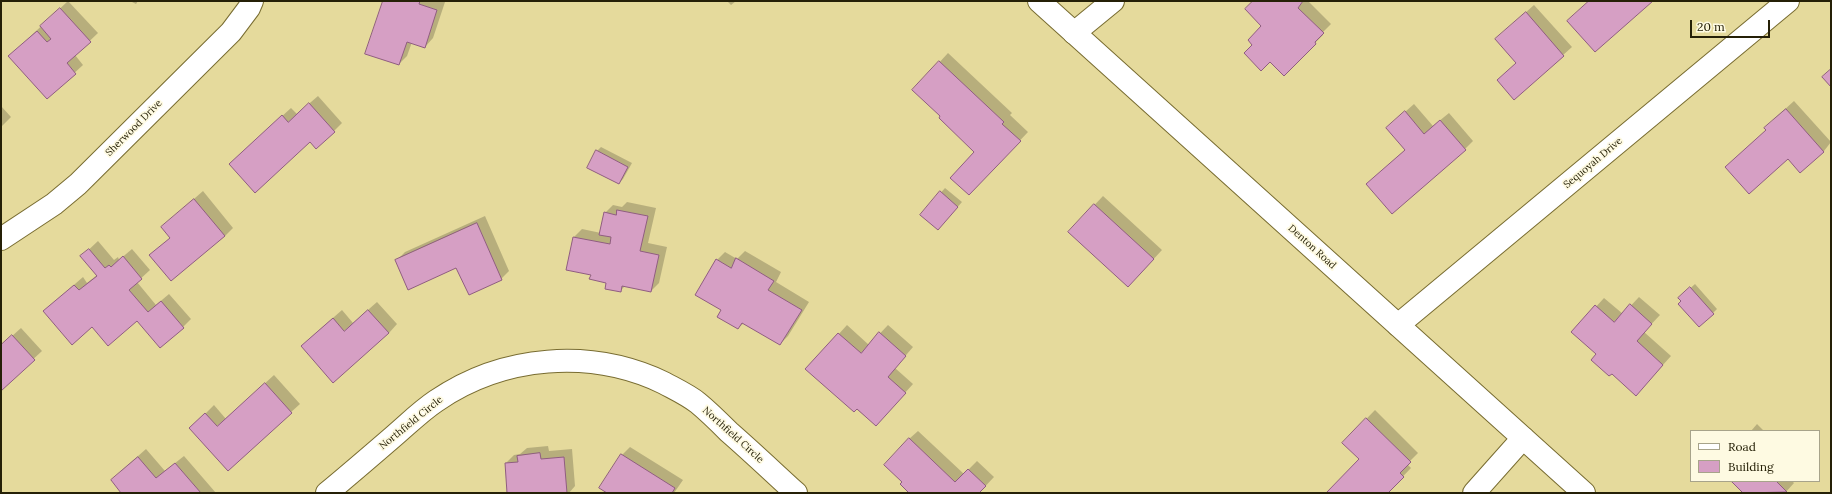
<!DOCTYPE html>
<html>
<head>
<meta charset="utf-8">
<style>
  body { margin:0 }
  #map { position:relative; width:1832px; height:494px; overflow:hidden; background:#e5da9c; font-family:Lora,serif }
  canvas { display:block }
  .frame { position:absolute; inset:0; border:2px solid #252007; pointer-events:none }
  .legend { position:absolute; left:1690px; top:430px; width:130px; height:52px; box-sizing:border-box; background:#fefae2; border:1px solid #a7a38a; margin:0; padding:5px 7px; list-style:none; font-size:12px; color:#252007 }
  .legend li { display:flex; align-items:center; gap:8px; height:20px }
  .legend b { width:20px; border:1px solid #a7a38a }
  .scale { position:absolute; left:1690px; top:20px; width:80px; height:18px; box-sizing:border-box; border:2px solid #252007; border-top:0; padding-left:5px; font-size:12px; line-height:14px; white-space:nowrap; color:#252007; -webkit-text-stroke:3px #fefae2; paint-order:stroke }
</style>
</head>
<body>
<div id="map">
<canvas width="1832" height="494"></canvas>
<div class="frame"></div>
<ul class="legend">
<li><b style="height:5px;background:#fff"></b>Road</li>
<li><b style="height:11px;background:#d69fc4"></b>Building</li>
</ul>
<div class="scale">20 m</div>
</div>
<script>
const ctx = document.querySelector('canvas').getContext('2d');
ctx.lineJoin = 'round';
function paint(path, color) { ctx.fillStyle = color; ctx.fill(path, 'evenodd'); }
function stroke(path, color, width, dash) { ctx.strokeStyle = color; ctx.lineWidth = width; ctx.lineCap = dash ? 'butt' : 'round'; ctx.setLineDash(dash || []); ctx.stroke(path); }
function drawText(font, color, halo, rows, align = 'center') {
  ctx.font = font + ' Lora,serif'; ctx.lineWidth = 3.5; ctx.setLineDash([]); ctx.textBaseline = 'middle'; ctx.strokeStyle = halo; ctx.fillStyle = color; for (const [text, x, y, turn = 0] of rows) {
    ctx.save(); ctx.translate(x, y); ctx.rotate((+turn || 0) * Math.PI / 180); ctx.textAlign = isNaN(turn) ? turn : align; if (halo) ctx.strokeText(text, 0, 0); ctx.fillText(text, 0, 0); ctx.restore();
  }
}
paint(new Path2D(`
  M68,1l30,32 -23,22 8,10 -36,33 -29,-50z
  M130,1h8l-2,3z
  M384,1l61,1 -12,36 -8,9 -13,-5 -5,14 -8,8z
  M727,1h9l-5,4z
  M1254,1h54l23,23 -9,9 1,2 -39,39 -30,-29 9,-19z
  M1534,5l38,42 -58,52 3,-36 -12,-32z
  M948,53l64,60 -2,2 18,17 -51,54 -1,-34 -34,-36 -28,-26z
  M318,96l24,27 -8,8 -24,10 -72,15 53,-48 6,6z
  M1794,101l37,41 -7,9 -24,21 -27,-52z
  M1414,104l19,22 16,-13 24,28 -8,8 -97,35 38,-35 -10,-29z
  M1,106l10,11 -10,10z
  M601,147l31,16 -9,16 -4,4 -22,-32z
  M945,188l17,14 -20,23 -21,-10z
  M203,191l30,37 -8,8 -54,2 -9,-11z
  M1103,196l59,54 -25,27 -68,-45z
  M627,202l29,6 -8,35 19,4 -8,36 -8,8 -26,-5 -5,5 -28,-17 -18,-37 8,-8 19,4 4,-20 8,-8 9,2z
  M485,216l24,55 -8,8 -44,-12 -61,-6 9,-9z
  M98,241l16,19 4,-3 1,3 13,-11 18,21 -13,12 19,23 13,-11 22,25 -8,8 -45,-7 -46,6 -48,-15 39,-34 4,6 10,-8 -15,-19z
  M745,251l36,21 -5,10 33,20 -21,34 -8,8 -36,-21 -6,5 -15,-18 -6,-50 8,-8 12,7z
  M1695,284l22,25 -4,4 -31,-12 2,-7z
  M1639,297l21,18 -16,17 27,24 -27,30 -47,-32 -24,-22 31,-34 19,16z
  M377,302l20,22 -8,9 -79,5 32,-28 11,13z
  M847,325l22,20 19,-20 25,22 -18,21 18,16 -37,41 -69,-56z
  M21,328l21,23 -41,38v-43z
  M274,375l26,29 -72,65 -29,-49 15,-15 12,14z
  M1375,410l43,43 -11,11 4,4 -24,25h-59l32,-34 -17,-16z
  M1757,424l7,7h-13z
  M918,431l46,43 13,-13 17,16 -15,16h-68l-2,-54z
  M548,446l1,5 23,-2 3,37 -6,7h-61l-2,-30 8,-8 6,-1 7,-6z
  M630,447l53,33 -9,13h-65l13,-38z
  M146,449l19,22 19,-15 32,37h-93l-3,-21z
  M1734,481h58l2,2 -9,10h-41l-11,-11z`), '#0003');
const building = new Path2D(`
  M383,1h37l-1,3 18,6 -12,38 -18,-6 -8,23 -34,-11z
  M1253,1h50l-5,7 26,25 -9,9 1,2 -32,32 -14,-14 -9,9 -17,-18 8,-8 -4,-5 13,-14 -16,-17z
  M1589,1h64l-58,51 -28,-31z
  M60,8l31,34 -24,21 9,11 -29,25 -39,-43 29,-25 10,11 4,-3 -11,-13z
  M1526,12l38,44 -50,44 -17,-20 19,-17 -21,-24z
  M939,61l65,61 -2,2 19,17 -52,54 -19,-17 24,-26 -35,-34 1,-2 -28,-26z
  M1831,69v18l-9,-10z
  M309,103l26,29 -19,17 -6,-7 -55,51 -26,-29 53,-49 6,7z
  M1786,109l38,43 -24,21 -12,-14 -39,35 -24,-27 41,-37 -2,-2z
  M1405,111l19,23 16,-14 26,30 -74,64 -26,-30 39,-34 -19,-22z
  M596,150l32,17 -9,17 -32,-16z
  M940,191l18,16 -20,23 -18,-15z
  M194,199l31,37 -54,45 -22,-26 21,-17 -9,-11z
  M1094,204l60,55 -26,28 -60,-55z
  M617,210l31,6 -8,35 19,4 -8,37 -29,-6 -1,6 -16,-3 1,-6 -17,-4 2,-4 -25,-5 7,-33 37,7 1,-7 -12,-2 5,-23 12,3z
  M477,223l25,57 -33,15 -13,-27 -48,22 -13,-30z
  M89,249l16,19 4,-3 2,2 12,-11 19,23 -13,11 19,22 13,-11 23,27 -24,20 -23,-27 -29,25 -16,-19 -20,18 -29,-34 31,-26 5,5 18,-14 -17,-20z
  M736,258l38,23 -6,9 34,20 -22,35 -38,-22 -4,6 -21,-12 4,-7 -26,-15 21,-36 15,9z
  M1690,287l24,27 -15,13 -21,-23 3,-3 -3,-3z
  M1630,304l22,20 -15,17 26,24 -27,31 -24,-22 -3,2 -18,-16 5,-6 -25,-22 24,-27 19,17z
  M368,310l21,23 -56,50 -32,-37 32,-28 11,13z
  M879,332l27,24 -18,21 18,16 -30,33 -19,-17 -3,3 -49,-43 33,-36 23,20z
  M12,335l23,25 -34,31v-46z
  M265,383l27,30 -64,58 -39,-43 16,-15 12,13z
  M1366,418l45,44 -11,11 4,4 -16,16h-62l33,-34 -17,-16z
  M909,438l46,44 13,-13 18,17 -7,7h-70l-9,-9 2,-2 -18,-17z
  M540,453l1,6 23,-2 3,36h-60l-2,-30 13,-1 -1,-6z
  M621,454l54,34 -3,5h-65l-8,-5z
  M138,457l18,21 19,-15 26,30h-80l-10,-13z
  M1733,481h45l-1,1 10,10 -44,1 -11,-11z`);
paint(building, '#d69fc4');
stroke(building, '#8f5d80', 1);
const minor = new Path2D(`
  M1074,33l39,-32
  M1,239l53,-35 24,-20 153,-152 18,-24 3,-7
  M1398,325l390,-324
  M327,493c23,-19 45,-38 67,-57 14,-12 27,-25 42,-35 67,-46 155,-53 228,-18 11,6 24,12 34,20 11,9 21,19 31,29 23,20 45,41 67,61
  M1474,493l49,-55`);
const tertiary = new Path2D(`
  M1039,1l545,492`);
stroke(minor, '#786c31', 24);
stroke(tertiary, '#786c31', 24);
stroke(minor, '#fff', 22);
stroke(tertiary, '#fff', 22);
drawText('10px', '#252007', '#fefae2', [
  ["Sherwood Drive",134,128,-45],
  ["Sequoyah Drive",1593,163,-40],
  ["Denton Road",1312,247,42],
  ["Northfield Circle",411,423,-39],
  ["Northfield Circle",733,435,42]
]);
</script>
</body>
</html>
